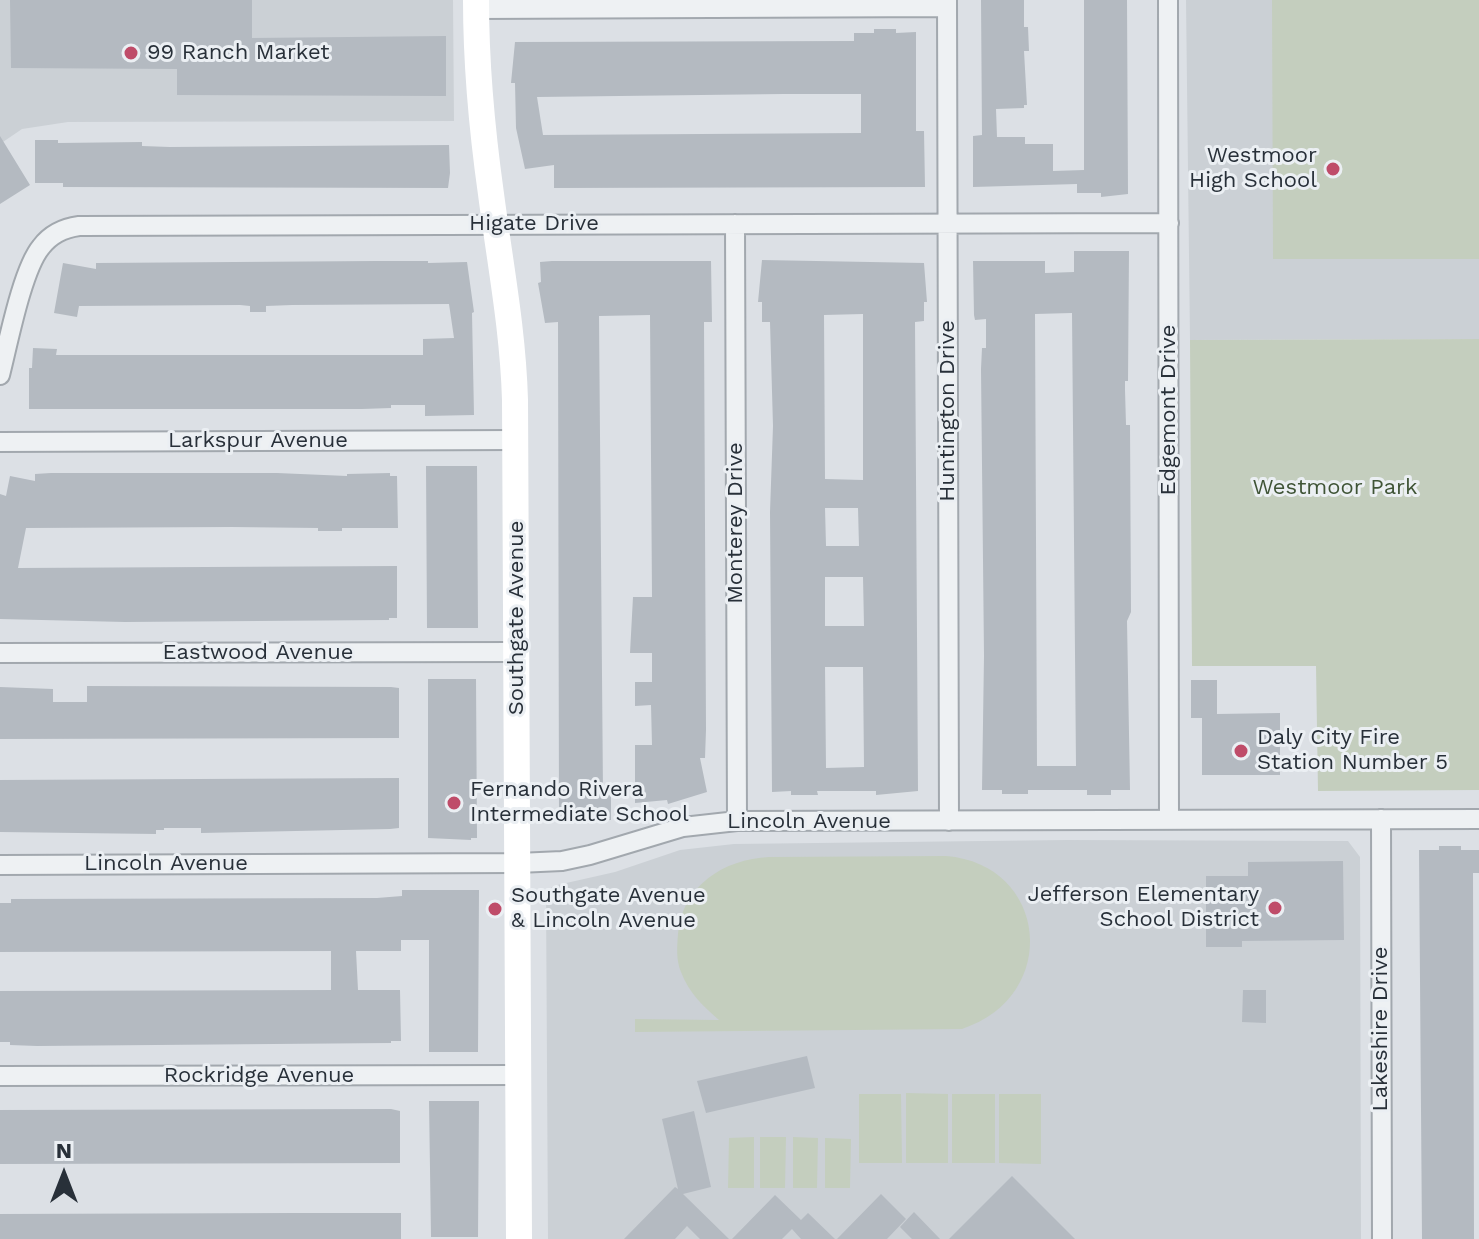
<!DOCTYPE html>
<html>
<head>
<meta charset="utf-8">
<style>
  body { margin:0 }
  #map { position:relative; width:1479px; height:1239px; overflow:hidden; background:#dce0e5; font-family:"Work Sans",sans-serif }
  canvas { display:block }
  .north { position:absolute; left:24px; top:1135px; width:80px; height:80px; -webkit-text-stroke:6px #ebeff3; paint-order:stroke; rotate:0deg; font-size:22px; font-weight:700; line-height:32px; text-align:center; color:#283039 }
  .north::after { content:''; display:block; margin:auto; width:28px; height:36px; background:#283039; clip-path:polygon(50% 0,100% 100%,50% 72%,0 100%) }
</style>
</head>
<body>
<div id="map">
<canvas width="1479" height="1239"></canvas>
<div class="north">N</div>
</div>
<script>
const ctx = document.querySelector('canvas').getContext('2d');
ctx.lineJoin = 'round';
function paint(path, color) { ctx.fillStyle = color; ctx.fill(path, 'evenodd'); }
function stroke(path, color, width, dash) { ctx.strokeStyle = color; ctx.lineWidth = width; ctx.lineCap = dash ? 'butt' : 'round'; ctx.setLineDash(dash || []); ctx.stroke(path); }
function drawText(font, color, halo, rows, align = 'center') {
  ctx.font = font + ' "Work Sans",sans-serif'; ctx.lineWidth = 6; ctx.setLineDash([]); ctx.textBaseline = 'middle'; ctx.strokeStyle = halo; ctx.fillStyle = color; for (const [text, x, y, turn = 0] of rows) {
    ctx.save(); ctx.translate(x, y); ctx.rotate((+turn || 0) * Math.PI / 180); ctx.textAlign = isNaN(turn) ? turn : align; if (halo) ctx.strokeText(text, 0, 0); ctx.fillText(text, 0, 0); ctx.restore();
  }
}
paint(new Path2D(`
  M0,0h453l1,121 -386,1 -46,7 -22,15z
  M1186,0h293v339l-289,1z
  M1067,840l281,1 12,16 1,382h-813l-2,-346 7,-7 62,-14 65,-22 54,-6z`), '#cbd0d5');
paint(new Path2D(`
  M1272,0h207v259h-206z
  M1479,339v451l-161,1 -2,-125h-124l-2,-326z
  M769,857l177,-1c102,8 116,140 16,173l-327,3v-13l84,1c-16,-14 -30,-27 -38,-48 -5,-12 -4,-25 -3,-38 4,-48 46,-75 91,-77z
  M906,1093l42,1v69h-42z
  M859,1094h42l1,69h-43z
  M952,1094h43v69h-43z
  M999,1094h42v70l-42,-1z
  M754,1137v51h-26l1,-50z
  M760,1137h26l-1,51h-25z
  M793,1137l25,1 -1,50h-24z
  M825,1138l26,1 -1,49h-25z`), '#c4cebe');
paint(new Path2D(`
  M10,0h242v38l194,-2v60l-269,-1v-26l-166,-1z
  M981,0h43v27h4l1,24h-5l3,54h-3v3l-28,1 1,28h28v7h28v27l31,-1v-170h43l1,194 -27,3v-4h-24v-9l-104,3v-51l9,-1z
  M874,29h22v4l20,-1v99h8l1,56 -371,1v-23l-29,4 -9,-41 -1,-45h-4l4,-41 339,-1v-8h20zM783,94h78v39l-318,2 -6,-38z
  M0,136l30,49 -30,19z
  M35,140h23v3l84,-1v4l28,1 279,-2 1,28 -2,15 -385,-1v-4h-28z
  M1074,251h55l-1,130h-3v9l1,35h4l1,187 -4,9 3,169h-19v5h-24v-5h-59v4h-26v-4h-20l2,-134 -3,-287 1,-21h4v-29l-11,1 -1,-5 -1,-54h72v12l29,-1zM1072,313l4,453h-39l-2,-452z
  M762,260l162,3 3,39h-3v19l-9,1 3,469 -42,4v-4h-59l1,4h-27v-4l-19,1 -2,-280 3,-86 -3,-104h-8v-20h-4zM863,314v166l-38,-1 -1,-164zM825,508h33l1,38h-33zM825,577h38l1,49h-39zM825,667h38l1,100 -38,1z
  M375,261h53v2l39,-1 7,50 -2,1 2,102 -49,1v-11h-34v3l-29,1h-333v-41h3l1,-20 24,1 -1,6h367v-16l31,-1 -5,-34 -157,1 -26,1v6h-16v-6l-10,-1 -161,1 -2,11 -23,-4 9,-50 33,6v-6z
  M552,261h159l1,61h-8l2,408 -1,28h-5l7,34 -39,12 -1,-4 -32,3v-58h17l-1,-40 -16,1v-24h17v-29h-22l3,-56h19l-2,-282 -51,1 4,478h8v26h-52l-1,-498 -13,1 -7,-40 3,-1 -1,-20z
  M426,466h51l1,162h-51z
  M51,473h226l70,3v-2l43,-1v3h7l1,52h-56v3h-24v-3l-86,-1 -206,1 -8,40 379,-2v52h-8v2l-264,2 -125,-3v-125l6,2 4,-20 25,5v-7z
  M428,679h48l1,159h-6v2l-43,-2z
  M1191,680h26v34l63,-1v62h-78v-57h-11z
  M87,686l304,1 8,1v50l-399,1v-52l53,2v13h34z
  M399,778v50l-9,1 -189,4v-5h-37v2h-8v4l-156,-2v-52z
  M1439,846h22v4h18v23h-6l1,366h-52l-3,-389h20z
  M1343,861l1,79 -102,1v6h-36v-71h42v-14z
  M402,890h77l-1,162h-49v-112h-28v11h-45l2,39h42l1,51h-10v2l-354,3 -27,-1v-3h-10v-51l331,-1v-39l-331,1v-49h11v-4l366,-1 25,-2z
  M1243,990h23v33l-24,-1z
  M807,1056l8,32 -109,25 -9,-32z
  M429,1101h50l-1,136h-47z
  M391,1109l9,2v52l-400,1v-54z
  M694,1111l17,76 -28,7 46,45h-29l-13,-13 -12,13h-51l51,-52 3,2 -16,-70z
  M1012,1176l63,63h-126z
  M881,1194l25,25 -19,20h-50z
  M775,1195l26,25 -19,19h-50z
  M914,1212l26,27h-28l-12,-12z
  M292,1213h109v26h-401v-25z
  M808,1213l27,26h-34l-9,-10z`), '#b4bac1');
const street = new Path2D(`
  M947,0l2,821
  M1168,0l1,820
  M476,9l471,-2
  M735,224l2,597
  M0,375c8,-31 22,-105 41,-128 9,-12 23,-19 38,-21l1090,-3
  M0,442l516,-2
  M0,653l517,-1
  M1381,819l1,420
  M0,865l518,-2 44,-2 28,-6 93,-28 54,-6 742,-2
  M0,1076l518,-1`);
stroke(street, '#a2a8ae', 22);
stroke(street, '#eef1f3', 18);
stroke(new Path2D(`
  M476,0c0,65 6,130 15,194 9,69 22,136 24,206l4,839`), '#fff', 26);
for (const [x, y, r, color] of [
  [131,53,8,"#bf4c69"],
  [1333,169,8,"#bf4c69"],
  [1241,751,8,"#bf4c69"],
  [454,803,8,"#bf4c69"],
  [1275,908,8,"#bf4c69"],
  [495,909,8,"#bf4c69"]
]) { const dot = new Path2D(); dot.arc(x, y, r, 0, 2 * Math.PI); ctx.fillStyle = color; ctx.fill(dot); stroke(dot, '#ebeff3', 3); }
drawText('22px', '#283039', '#ebeff3', [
  ["99 Ranch Market",147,53],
  ["Westmoor",1317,156,"right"],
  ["High School",1317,181,"right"],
  ["Daly City Fire",1257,738],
  ["Station Number 5",1257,763],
  ["Fernando Rivera",470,790],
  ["Intermediate School",470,815],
  ["Jefferson Elementary",1259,895,"right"],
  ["School District",1259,920,"right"],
  ["Southgate Avenue",511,896],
  ["& Lincoln Avenue",511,921]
], 'left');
drawText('22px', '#283039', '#ebeff3', [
  ["Higate Drive",534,224],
  ["Edgemont Drive",1169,410,-90],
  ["Huntington Drive",948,411,-90],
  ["Larkspur Avenue",258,441],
  ["Monterey Drive",736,523,-90],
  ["Southgate Avenue",517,618,-90],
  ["Eastwood Avenue",258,653],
  ["Lincoln Avenue",809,822],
  ["Lincoln Avenue",166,864],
  ["Lakeshire Drive",1381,1029,-90],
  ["Rockridge Avenue",259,1076]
]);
drawText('22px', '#3f5436', '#ebeff3', [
  ["Westmoor Park",1335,488]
]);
</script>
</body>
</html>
